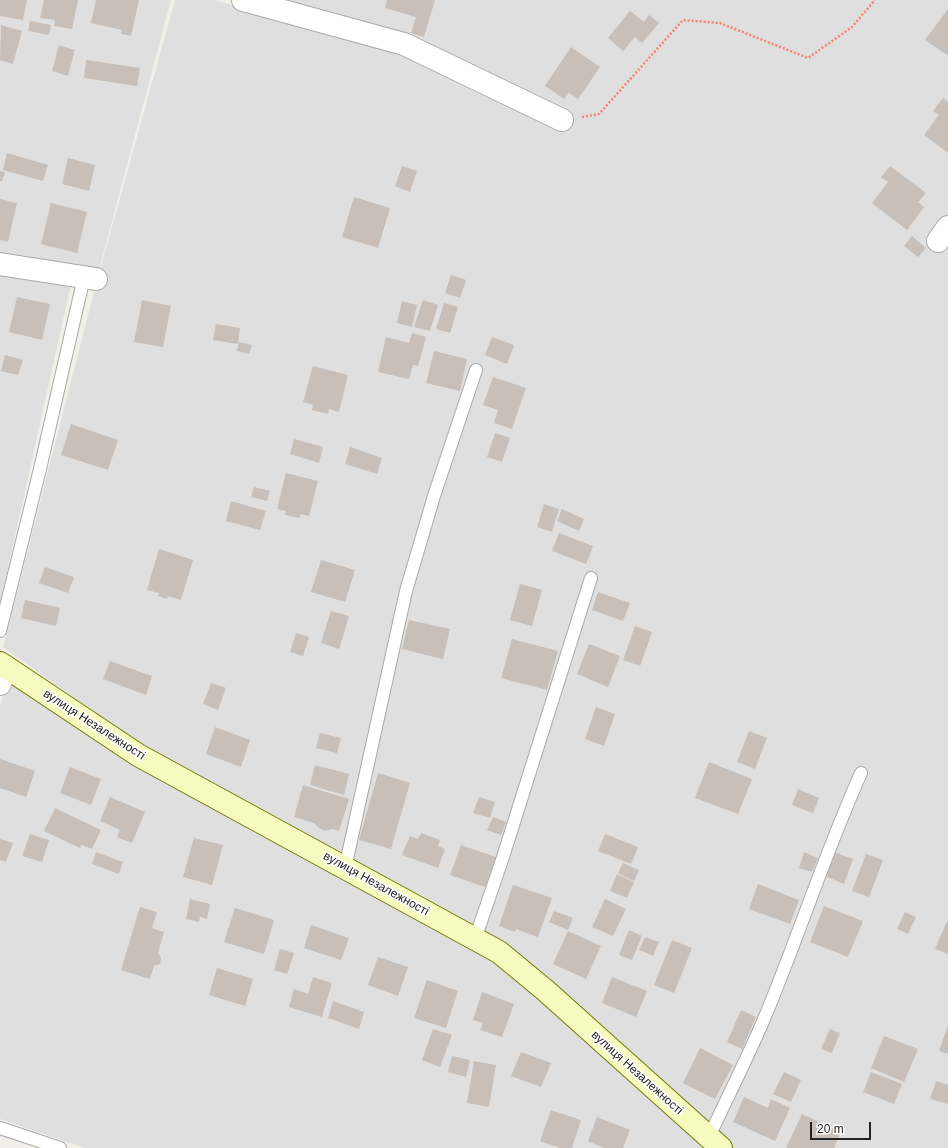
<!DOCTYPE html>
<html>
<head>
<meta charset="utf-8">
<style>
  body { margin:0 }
  #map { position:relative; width:948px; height:1148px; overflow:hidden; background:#f2efe9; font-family:Arial,sans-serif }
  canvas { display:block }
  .scale { position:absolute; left:810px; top:1122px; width:61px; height:18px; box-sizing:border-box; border:2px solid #222; border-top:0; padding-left:5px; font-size:12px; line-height:14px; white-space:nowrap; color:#222; -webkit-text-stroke:3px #fff; paint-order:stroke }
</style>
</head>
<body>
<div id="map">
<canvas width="948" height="1148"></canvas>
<div class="scale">20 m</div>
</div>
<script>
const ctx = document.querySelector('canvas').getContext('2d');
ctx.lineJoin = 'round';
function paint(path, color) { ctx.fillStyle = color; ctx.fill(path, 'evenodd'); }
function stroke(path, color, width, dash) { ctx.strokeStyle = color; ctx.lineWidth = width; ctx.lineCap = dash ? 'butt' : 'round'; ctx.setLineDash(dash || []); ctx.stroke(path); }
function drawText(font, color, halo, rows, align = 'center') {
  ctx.font = font + ' Arial,sans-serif'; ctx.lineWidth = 3.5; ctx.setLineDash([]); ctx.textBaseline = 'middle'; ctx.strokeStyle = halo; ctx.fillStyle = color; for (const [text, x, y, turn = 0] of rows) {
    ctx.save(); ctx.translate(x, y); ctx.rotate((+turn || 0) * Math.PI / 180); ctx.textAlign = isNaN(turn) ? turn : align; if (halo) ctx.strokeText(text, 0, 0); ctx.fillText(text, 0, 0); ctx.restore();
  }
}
paint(new Path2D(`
  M0,0h171l-72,270 -99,-14z
  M175,0h39l178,47 177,87 -141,-87 -160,-47h680v1148h-225l-181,-171 -404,-234 -135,-96 92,-359z
  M0,273l71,11 -71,320z
  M9,678l267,160 236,134 191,176h-618l-85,-29v-414z`), '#e0dfdf');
paint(new Path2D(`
  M0,0h27l-4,20 -23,-4z
  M44,0h34l-6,29 -18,-3 1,-6 -15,-2z
  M96,0h43l-8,36 -10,-2 1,-4 -31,-7z
  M387,0h48l-11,37 -13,-4 5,-16 -31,-9z
  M948,9v45l-1,1 -22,-15z
  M630,11l14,11 5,-7 10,8 -17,20 -7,-6 -12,14 -15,-13z
  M30,21l21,4 -2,10 -21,-4z
  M1,25l21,6 -9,33 -13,-4z
  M59,45l16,5 -7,26 -16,-5z
  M571,47l29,20 -22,32 -9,-6 -5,6 -19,-13z
  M86,60l54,8 -3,18 -53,-8z
  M943,98l5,4v51l-24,-18 15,-20 -6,-4z
  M7,153l41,12 -5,16 -40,-11z
  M68,158l27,7 -6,26 -27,-7z
  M402,166l15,5 -7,21 -15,-6z
  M890,166l36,27 -8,9 6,5 -17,23 -35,-27 16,-21 -7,-5z
  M0,171l5,1 -3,9h-2z
  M354,197l36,11 -12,40 -36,-11z
  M0,199l17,4 -9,39 -8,-2z
  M51,203l36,9 -10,41 -36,-9z
  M912,236l14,12 -8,9 -14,-11z
  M451,275l15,5 -6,18 -15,-5z
  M17,297l33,7 -8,36 -33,-8z
  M142,300l29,6 -8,41 -29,-5z
  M423,300l15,5 -8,26 -16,-4z
  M402,301l15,4 -5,22 -15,-4z
  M444,303l14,4 -8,26 -14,-4z
  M216,324l24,4 -2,16 -25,-4z
  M412,333l14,4 -8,29 -5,-1 -4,14 -31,-7 8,-35 23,6z
  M492,337l22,8 -7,19 -22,-9z
  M239,342l13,3 -3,9 -12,-3z
  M434,351l33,8 -7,32 -34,-8z
  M5,355l18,5 -5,15 -17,-4z
  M313,366l35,9 -9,37 -10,-3 -1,5 -16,-4 1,-5 -10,-3z
  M493,377l33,11 -14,41 -18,-6 4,-13 -15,-5z
  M71,424l47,16 -10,30 -47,-15z
  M495,433l15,5 -8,24 -15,-5z
  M294,439l29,8 -4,16 -29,-9z
  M350,447l32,11 -5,16 -32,-10z
  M286,473l32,8 -9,35 -8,-2 -2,4 -14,-3 1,-4 -9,-2z
  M254,487l16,4 -3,10 -16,-4z
  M231,501l35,10 -6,19 -34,-9z
  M544,504l15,5 -7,23 -15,-5z
  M562,509l22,10 -5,12 -22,-10z
  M559,533l34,13 -7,18 -34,-13z
  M159,549l34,11 -12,40 -13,-4 -1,3 -9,-3 1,-3 -12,-3z
  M321,560l34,10 -10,32 -34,-10z
  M45,567l29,10 -6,16 -29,-10z
  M520,584l22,6 -10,36 -22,-6z
  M598,592l32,11 -7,18 -31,-11z
  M25,600l35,8 -4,18 -35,-8z
  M331,611l18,5 -10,33 -18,-6z
  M409,620l41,9 -7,30 -41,-10z
  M635,626l17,6 -12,34 -17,-6z
  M296,633l13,4 -6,19 -13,-4z
  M512,639l46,12 -11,39 -46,-12z
  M589,644l31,12 -12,31 -31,-13z
  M110,661l42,15 -6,19 -43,-16z
  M211,683l15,5 -8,22 -15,-6z
  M596,707l19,7 -11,32 -19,-7z
  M215,727l35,13 -9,27 -35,-13z
  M749,731l18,7 -12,31 -18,-7z
  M320,733l21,5 -4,15 -21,-5z
  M0,759l35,12 -9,26 -26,-9z
  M709,762l43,17 -14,35 -43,-16z
  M315,765l34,9 -5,21 -34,-10z
  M70,767l31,12 -10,26 -31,-12z
  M378,773l32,10 -19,66 -32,-9z
  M303,785l46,14 -10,32 -6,-2 -8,2 -6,-3 -5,-5 -20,-6z
  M798,789l21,9 -6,15 -21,-8z
  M110,797l35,15 -13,31 -15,-6 3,-7 -20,-9z
  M479,797l16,5 -5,16 -17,-5z
  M55,808l46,22 -9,19 -10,-4 -2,3 -36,-17z
  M493,817l13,5 -5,13 -14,-5z
  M421,833l19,7 -2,6 7,3 -7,19 -36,-13 8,-19 8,3z
  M30,834l19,6 -7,22 -20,-6z
  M605,834l33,13 -7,17 -33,-13z
  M194,838l29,7 -11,40 -29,-8z
  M0,839l13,4 -7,19 -6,-2z
  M461,845l35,12 -11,30 -35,-12z
  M96,852l27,10 -4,12 -27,-10z
  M804,852l14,6 -6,14 -13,-4z
  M834,852l19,7 -9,25 -19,-8z
  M866,854l17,6 -14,37 -17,-6z
  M623,863l16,7 -5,11 -16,-8z
  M617,874l17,8 -7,16 -17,-7z
  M758,884l41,16 -9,24 -41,-15z
  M513,885l39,13 -14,39 -22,-8 -1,3 -16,-6z
  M190,899l20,5 -3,15 -7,-2 -1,5 -13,-3z
  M605,899l21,10 -13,27 -21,-9z
  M824,906l39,15 -15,36 -38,-15z
  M140,907l17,5 -5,16 12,4 -6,21 3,5 -1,6 -6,2 -4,13 -29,-9z
  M235,908l39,12 -10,34 -40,-12z
  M554,911l19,7 -5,12 -19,-8z
  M905,912l11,5 -8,17 -11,-5z
  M948,919v35l-13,-5z
  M311,925l38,13 -8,22 -37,-12z
  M629,930l13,6 -10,24 -13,-5z
  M568,931l33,15 -15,33 -33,-15z
  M645,937l14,5 -6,14 -14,-6z
  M672,940l20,8 -18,45 -20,-8z
  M280,949l14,4 -7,21 -13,-4z
  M378,957l30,10 -10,29 -30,-11z
  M217,968l36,11 -8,27 -36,-11z
  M313,977l19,6 -10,34 -33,-10 5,-18 14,5z
  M612,977l35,14 -11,26 -34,-14z
  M427,980l31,11 -12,37 -32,-10z
  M482,992l32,12 -12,33 -22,-7 3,-7 -10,-3z
  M333,1001l31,11 -5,17 -31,-11z
  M741,1010l15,7 -14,32 -15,-7z
  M948,1025v29l-9,-3z
  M433,1029l19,6 -12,32 -18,-7z
  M830,1029l10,4 -8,20 -11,-4z
  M884,1036l34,13 -14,33 -33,-14z
  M700,1048l33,17 -18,34 -32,-16z
  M521,1052l30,11 -10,24 -30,-11z
  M452,1056l18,4 -4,17 -18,-5z
  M474,1061l22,4 -7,42 -22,-4z
  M784,1072l17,8 -10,22 -18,-8z
  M871,1072l31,12 -8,20 -31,-12z
  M936,1081l12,4v19l-18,-5z
  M744,1097l24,11 3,-9 19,9 -15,33 -42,-19z
  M551,1110l30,10 -9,28h-12l-20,-7z
  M802,1114l39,18 -7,16h-48z
  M597,1117l33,13 -7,18h-19l-16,-7z`), '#c7bfb8');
const lane = new Path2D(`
  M0,631l40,-162 44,-192
  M345,868l61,-277 28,-95 42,-126
  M475,939l28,-82 88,-279
  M0,1128l60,20
  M709,1137c18,-39 38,-78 55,-118 34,-81 61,-166 97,-246`);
const street = new Path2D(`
  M243,0l161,44 158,76
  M938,241l10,-14
  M0,264l96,15
  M0,684l6,-17`);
const secondary = new Path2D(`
  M0,663l138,92 361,197 46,38 176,158`);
stroke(lane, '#a9a9a9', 14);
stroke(street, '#a9a9a9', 24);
stroke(secondary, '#707d05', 24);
stroke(new Path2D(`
  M582,117l17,-3 84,-94 37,3 88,35 44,-31 23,-27`), '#fa8072', 2.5, [2, 2]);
stroke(lane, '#fff', 12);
stroke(street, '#fff', 22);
stroke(secondary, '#f7fabf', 22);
drawText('12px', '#222', '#fff', [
  ["вулиця Незалежності",94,725,33],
  ["вулиця Незалежності",376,884,29],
  ["вулиця Незалежності",637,1073,42]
]);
</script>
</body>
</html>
